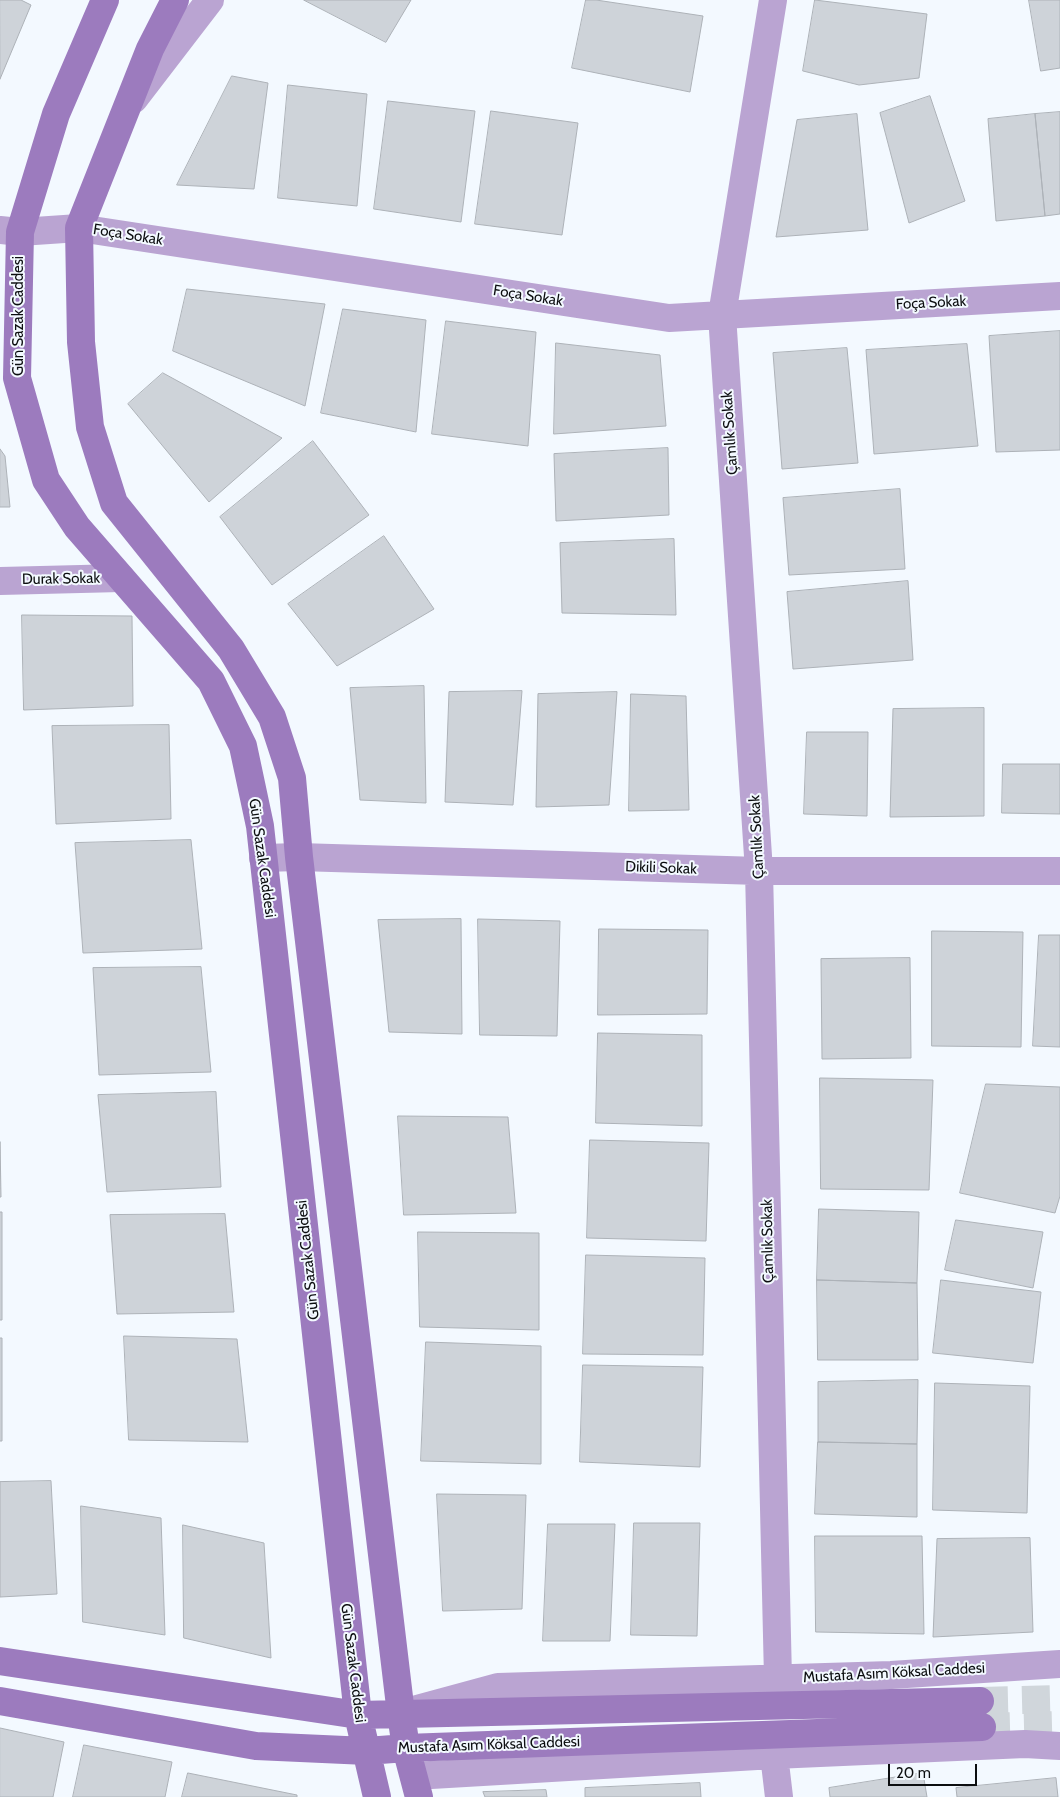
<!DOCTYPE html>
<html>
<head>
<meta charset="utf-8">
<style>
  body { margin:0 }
  #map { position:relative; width:1060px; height:1797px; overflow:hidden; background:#f3f9ff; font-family:Cabin,sans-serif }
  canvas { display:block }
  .scale { position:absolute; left:888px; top:1764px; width:89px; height:22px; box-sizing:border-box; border:2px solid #0c0e10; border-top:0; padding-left:6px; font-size:15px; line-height:18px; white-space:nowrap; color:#0c0e10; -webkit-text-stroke:4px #f3f9ff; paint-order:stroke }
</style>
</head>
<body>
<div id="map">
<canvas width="1060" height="1797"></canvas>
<div class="scale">20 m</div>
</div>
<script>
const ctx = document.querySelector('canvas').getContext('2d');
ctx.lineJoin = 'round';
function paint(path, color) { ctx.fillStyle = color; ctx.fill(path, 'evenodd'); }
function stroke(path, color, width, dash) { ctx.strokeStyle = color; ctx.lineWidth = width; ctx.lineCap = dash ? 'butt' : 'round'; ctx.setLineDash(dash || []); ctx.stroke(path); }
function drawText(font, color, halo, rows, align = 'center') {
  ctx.font = font + ' Cabin,sans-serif'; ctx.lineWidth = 4; ctx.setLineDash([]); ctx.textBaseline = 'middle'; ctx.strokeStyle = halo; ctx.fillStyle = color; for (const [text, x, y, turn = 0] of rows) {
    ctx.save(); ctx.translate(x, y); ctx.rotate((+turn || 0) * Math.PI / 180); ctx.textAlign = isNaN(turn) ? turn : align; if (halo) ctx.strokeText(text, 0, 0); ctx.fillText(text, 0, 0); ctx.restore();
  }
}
const building = new Path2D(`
  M0,0h21l10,5 -31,74z
  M304,0h107l-25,42z
  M586,0h10l107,16 -13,76 -118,-24z
  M815,0l112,14 -8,64 -60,7 -56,-14z
  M1029,0h31v68l-19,3z
  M232,76l36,7 -14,106 -77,-4z
  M288,85l79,9 -10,112 -79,-8z
  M930,96l35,105 -56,22 -29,-110z
  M388,101l87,10 -14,111 -87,-13z
  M491,111l87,12 -16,112 -87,-11z
  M1060,112v102l-15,2 -10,-102z
  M857,114l11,116 -92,7 21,-117z
  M1035,114l10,102 -49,5 -8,-102z
  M187,289l138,15 -20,102 -132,-55z
  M343,309l83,11 -10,112 -95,-19z
  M446,321l90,11 -8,114 -96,-12z
  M1060,331v119l-64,2 -7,-116z
  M556,343l104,12 6,71 -112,8z
  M967,344l11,102 -104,8 -8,-104z
  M847,348l11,115 -76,6 -9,-116z
  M163,373l119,65 -73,64 -81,-98z
  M313,441l56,74 -97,70 -52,-68z
  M668,448l1,67 -113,6 -2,-67z
  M0,449l5,7 5,51h-10z
  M900,489l5,80 -116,6 -6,-77z
  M384,536l50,73 -97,57 -49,-62z
  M674,539l2,76 -114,-2 -2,-70z
  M908,581l5,79 -120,9 -6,-77z
  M22,615l110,1 1,90 -109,4z
  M424,686l2,117 -66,-3 -10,-112z
  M522,691l-9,114 -68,-3 4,-110z
  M617,692l-8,113 -73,2 2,-113z
  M631,694l55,2 3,114 -60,1z
  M984,708v108l-94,1 3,-108z
  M169,725l2,94 -115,5 -4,-98z
  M807,732h61l-1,84 -63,-2z
  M1003,764h57v50l-58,-1z
  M191,840l11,109 -119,4 -8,-110z
  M461,919l1,115 -73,-2 -11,-112z
  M478,919l82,2 -3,115 -77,-1z
  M599,929l109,1 -1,84 -109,1z
  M932,931l91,1 -2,115 -89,-1z
  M1039,935h21v112l-27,-1z
  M910,958l1,100 -89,1 -1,-100z
  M201,967l10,105 -112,3 -6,-107z
  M598,1033l104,2v91l-106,-3z
  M820,1078l113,2 -4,110 -108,-1z
  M986,1084l74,3v109l-5,17 -95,-20z
  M216,1092l5,95 -114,5 -9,-97z
  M398,1116l110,1 8,96 -112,2z
  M590,1140l119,3 -3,98 -119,-3z
  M0,1142l1,55h-1z
  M819,1209l100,3 -2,71 -100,-3z
  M0,1212h2v108h-2z
  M225,1214l9,98 -117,2 -7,-99z
  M956,1220l87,12 -10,56 -88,-18z
  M418,1232l121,1v97l-119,-3z
  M586,1255l119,3 -2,97 -120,-1z
  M817,1280l100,3 1,77h-100z
  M941,1280l100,12 -8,71 -100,-10z
  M124,1336l113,3 11,103 -119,-2z
  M0,1338h2v103h-2z
  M426,1342l115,4v118l-120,-3z
  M583,1365l120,2 -3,100 -120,-5z
  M918,1380l-1,64 -99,-2v-60z
  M935,1383l95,3 -3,127 -94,-3z
  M818,1442l99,2v73l-102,-3z
  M51,1481l6,113 -57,3v-115z
  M437,1494l89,1 -4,114 -79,2z
  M81,1506l80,12 4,117 -82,-13z
  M634,1523h66l-3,113 -66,-1z
  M548,1524h67l-5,117h-67z
  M183,1525l81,18 7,115 -87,-20z
  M815,1536h107l2,98 -108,-2z
  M1030,1538l3,94 -100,5 4,-98z
  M0,1728l64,14 -11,55h-53z
  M84,1745l88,17 -7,35h-92z
  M188,1773l109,22v2h-115z
  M923,1773l4,24h-97l-1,-9z
  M1056,1778l2,19h-101l-1,-9z
  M700,1783l1,14h-116v-9z
  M546,1790l1,7h-62l-2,-5z`);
paint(building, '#ced3d9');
stroke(building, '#adb2b8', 1);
stroke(new Path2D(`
  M980,1701l80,-2
  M982,1727l78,-2`), '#d0d6db', 28, [28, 14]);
stroke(new Path2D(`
  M773,0l-51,315 37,556 19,807
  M134,99l76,-99
  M0,230l20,2 59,-4 590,90 391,-22
  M0,581l121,-3
  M263,858l36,-1 460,14h301
  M417,1709l81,-22 393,-12 169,-11
  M774,1755l5,42
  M414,1776l360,-21 251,-11 35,2`), '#baa4d2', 28);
stroke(new Path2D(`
  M105,0l-49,114 -36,118 -3,146 29,102 31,47 134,154 32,65 17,80 98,889 19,82
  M175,0l-25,49 -71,179 2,114 9,85 24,76 117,146 41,68 20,61 7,79 102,857 5,34 13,49
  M0,1661l358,54 622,-14
  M0,1701l256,45 111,5 39,-3 576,-21`), '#9c7bbe', 28);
drawText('15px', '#0c0e10', '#f3f9ff', [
  ["Foça Sokak",128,235,9],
  ["Foça Sokak",528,296,9],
  ["Foça Sokak",931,303,-3],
  ["Gün Sazak Caddesi",19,316,-90],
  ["Çamlık Sokak",730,433,-94],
  ["Durak Sokak",61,579,-1],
  ["Çamlık Sokak",757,837,-93],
  ["Gün Sazak Caddesi",262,858,82],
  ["Dikili Sokak",661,868,2],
  ["Çamlık Sokak",768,1241,-91],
  ["Gün Sazak Caddesi",308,1260,-96],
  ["Gün Sazak Caddesi",353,1663,83],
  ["Mustafa Asım Köksal Caddesi",894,1673,-3],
  ["Mustafa Asım Köksal Caddesi",489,1745,-2]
]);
</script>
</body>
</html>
